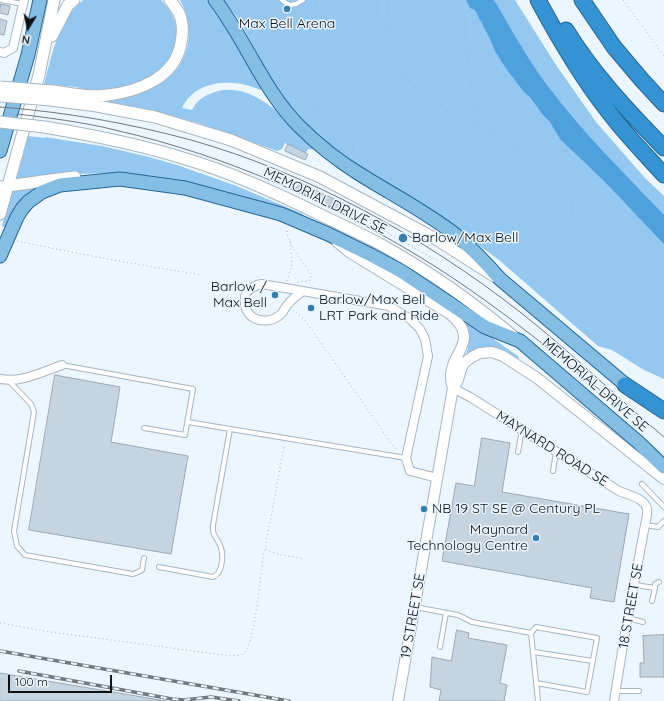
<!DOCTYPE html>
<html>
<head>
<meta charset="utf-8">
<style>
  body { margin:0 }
  #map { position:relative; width:664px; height:701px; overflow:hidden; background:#ecf6fe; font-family:Quicksand,sans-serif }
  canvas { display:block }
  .north { position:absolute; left:8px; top:8px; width:40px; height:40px; -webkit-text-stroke:3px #ecf6fe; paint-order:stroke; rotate:190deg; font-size:11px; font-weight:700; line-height:16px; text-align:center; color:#0d1217 }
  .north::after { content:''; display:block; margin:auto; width:14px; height:18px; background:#0d1217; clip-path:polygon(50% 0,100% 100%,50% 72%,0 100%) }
  .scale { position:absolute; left:8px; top:675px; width:104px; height:18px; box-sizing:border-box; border:2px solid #0d1217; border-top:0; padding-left:5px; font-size:12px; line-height:14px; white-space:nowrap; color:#0d1217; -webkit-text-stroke:3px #ecf6fe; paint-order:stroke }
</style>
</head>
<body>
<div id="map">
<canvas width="664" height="701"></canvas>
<div class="north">N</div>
<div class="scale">100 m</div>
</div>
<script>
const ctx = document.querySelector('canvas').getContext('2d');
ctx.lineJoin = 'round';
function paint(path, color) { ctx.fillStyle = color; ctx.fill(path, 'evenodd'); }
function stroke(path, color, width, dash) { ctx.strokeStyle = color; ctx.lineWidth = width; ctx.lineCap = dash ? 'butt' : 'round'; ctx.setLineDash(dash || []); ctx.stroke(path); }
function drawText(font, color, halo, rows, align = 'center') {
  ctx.font = font + ' Quicksand,sans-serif'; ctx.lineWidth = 3; ctx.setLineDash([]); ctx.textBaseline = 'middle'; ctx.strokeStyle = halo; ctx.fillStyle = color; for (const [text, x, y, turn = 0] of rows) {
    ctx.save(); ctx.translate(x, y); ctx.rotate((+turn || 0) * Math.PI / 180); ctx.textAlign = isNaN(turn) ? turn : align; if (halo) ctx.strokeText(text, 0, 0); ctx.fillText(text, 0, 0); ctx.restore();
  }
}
paint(new Path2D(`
  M83,0h78c13,14 17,25 15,44 -3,34 -55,48 -83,46 -6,0 -12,-2 -18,-3 -10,-1 -21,-2 -31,-3 8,-29 14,-64 39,-84z
  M180,0h29l54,86 -3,4c-25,-12 -65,-11 -78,18l10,2c5,-10 12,-14 23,-18 40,-13 77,34 103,58l-10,-1 -2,4 -21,-10 -3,6 -5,2 -79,-28 -39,-11 -50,-9v-4c13,-5 27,-10 40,-15 6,-2 13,-3 18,-6 25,-17 27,-54 13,-78z
  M224,0h291l41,65 40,57 49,56 19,18v183l-20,-9 -32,-20 -14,-4 -99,-86 -79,-58 -19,-7 -62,-41 -34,-30 -22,-25 -17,-29 -26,-49z
  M28,136l17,2v-1l57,9 47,11 28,8 57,20 69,29 -2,3 -165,-42c-38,-4 -73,0 -111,4l-8,-1z
  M33,186l2,4 -29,38 -4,-2 9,-35z
  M464,318l55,39 -2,3 -9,-5h-40l-2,-1c6,-12 0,-23 -4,-34z`), '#94c8f1');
paint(new Path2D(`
  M466,0h28c17,29 33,58 53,85 35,47 77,88 117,130v29l-60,-63 -44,-42 -10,-17 -7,-7 -13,-18 -6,-5 -17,-22 -11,-17 -6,-14 -15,-29 -5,-2z`), '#4ea1dd');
const building = new Path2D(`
  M1,4l9,2 -2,9 -8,-2z
  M0,19l7,2 -3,14 -4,-1z
  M288,144l20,10 -3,6 -20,-9z
  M302,184l43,20 -4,8 -46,-23z
  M55,375l65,12 -9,55 77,14 -17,98 -142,-24z
  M482,438l28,5 -8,49 127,22 -15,88 -24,-4 2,-10 -150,-27 14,-78 18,3z
  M457,630l12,3 -1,5 39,7 -7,38 7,2 -3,16h-65l2,-11 -11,-3 2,-30 19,4z
  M664,635v42h-24v-14h4l-1,-27z
  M0,673l166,28h-166z`);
paint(building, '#c4d4e1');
stroke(building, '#99a9b5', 1);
const service = new Path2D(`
  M1,0l22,4
  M282,0l7,5 7,-1 7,-4
  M62,365l131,24 -8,46 -41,-7
  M9,381l22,23 3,8 -20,119 3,15 8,9 108,19 5,-2 4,-2 2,-12
  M188,422l218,36
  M518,452l4,-22
  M553,471l3,-19
  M642,484l22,23
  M645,525l13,2 6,-6
  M159,567l54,10c10,-4 11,-23 7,-32 -4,-9 -8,-9 -7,-20l17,-96
  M635,585l20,3 -3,13
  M655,588v-4l4,-2
  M415,607l43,8 14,7 59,11 7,68
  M628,618l15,4
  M531,633l5,-6 61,11 -10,54 -51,-9
  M440,647l6,-34
  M534,652l59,9
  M616,691h23`);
const minor = new Path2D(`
  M0,52l4,1 9,-5 11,-48
  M303,291c-5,4 -10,7 -14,12 -3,3 -5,7 -7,10 -8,9 -22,10 -31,3 -7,-6 -7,-16 -5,-24l11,-7 5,-1 127,22 21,13 10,10 5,10 3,17 -22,102 4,13 27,7
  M0,379c21,4 42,-7 62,-14
  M453,388l17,9 149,94c9,4 26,7 28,18 1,5 -1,11 -2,16l-19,102 -12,74`);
const tertiary = new Path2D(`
  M337,242l12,10 101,62c32,27 -1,39 1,65 0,3 1,6 2,9l-55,313
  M453,388l5,-8 3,-11 3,-6 8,-6 8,-4 12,-1 11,4 34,22 127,101`);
const secondary = new Path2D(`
  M52,36l16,-31 6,-5
  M53,91c17,2 37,7 55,4 31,-4 67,-17 73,-52 2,-10 2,-21 -2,-30 -3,-5 -6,-9 -9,-13
  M51,100l46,6 58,11 76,23 89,37 116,62 58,37
  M44,127c48,8 95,17 142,32 47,14 93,35 137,57 19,9 38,18 57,28 47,26 93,58 134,93
  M1,187l57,-8 17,-2
  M0,214l39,-139 15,-75`);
const primary = new Path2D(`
  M215,0c31,40 48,90 84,126 17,17 38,34 59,47 33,21 69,39 99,63 16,13 30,28 43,43l133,112
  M0,151l28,-96 12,-55
  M0,256l17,-39 5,-8 6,-7 14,-10 18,-7 60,-6 65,9 96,26 47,20 43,21 30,16 84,56 35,14 118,101 26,25`);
const motorway = new Path2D(`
  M538,0c21,39 43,77 70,111 17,23 37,43 56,64
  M582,0l32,47 27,32 23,25
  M566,30c27,44 62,81 98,118
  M625,385l39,26`);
stroke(service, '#a6b6c3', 6);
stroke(minor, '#a6b6c3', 10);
stroke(tertiary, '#a6b6c3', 12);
stroke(secondary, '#a6b6c3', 13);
stroke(primary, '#266691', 15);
stroke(motorway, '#266691', 17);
stroke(new Path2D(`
  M241,0c18,23 29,52 46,77 18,25 41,45 65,65l1,8 -2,6
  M316,0c3,11 0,23 -8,32 -3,4 -6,8 -7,13 -2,14 13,54 19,69
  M377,0v13l2,6 2,4 10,10 9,29 8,18
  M389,0l-1,6 3,26
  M423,0l6,7 10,22 14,9 13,12 5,22 -1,11 5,16 3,7 17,26 20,18 49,62 90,88 10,4
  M455,0l10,16 1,34
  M623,0l41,56
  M258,27l44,13 43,15 63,26 47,35 40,16
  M472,122l5,-16
  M511,146l21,6 11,12 7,14 23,25 -1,16
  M299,186l44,22 95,53
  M315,198l5,-6
  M287,231c0,12 17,32 24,43v4l-2,3 -12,1
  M17,241c61,13 123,24 185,34
  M287,281l5,-17 -2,-23
  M293,310l11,9 76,108 11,17 6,6
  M266,549c10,7 26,7 38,10
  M0,623l44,8 187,25c5,-1 11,0 14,-4 10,-12 15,-75 18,-93 7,-38 15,-76 21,-114`), '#a6afb6', 1, [1, 3]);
stroke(service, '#fff', 4);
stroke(minor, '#fff', 8);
stroke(tertiary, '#fff', 10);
stroke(secondary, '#fff', 11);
stroke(primary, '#85bee5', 13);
stroke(motorway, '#3493d3', 15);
stroke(new Path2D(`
  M0,107c65,5 128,16 191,33 117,33 233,97 329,172 50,39 95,84 144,125
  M17,114c33,4 66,8 98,16 114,26 223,75 321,137 66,42 126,92 186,141`), '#71787e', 1);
const rail = new Path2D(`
  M0,651l289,50
  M19,671l153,28 12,1 27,-3 28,4`);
stroke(rail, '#71787e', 3.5);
stroke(rail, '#ecf6fe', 2, [6]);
const secondaryBridge = new Path2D(`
  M0,87l53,4
  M0,96l51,4
  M0,122l44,5`);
stroke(secondaryBridge, '#a6b6c3', 13, []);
stroke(secondaryBridge, '#fff', 11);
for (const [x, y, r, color] of [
  [287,9,4,"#357eb2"],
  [403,238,5,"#357eb2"],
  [275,295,4,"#357eb2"],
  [311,308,4,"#357eb2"],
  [424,509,4,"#357eb2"],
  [536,538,4,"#357eb2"]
]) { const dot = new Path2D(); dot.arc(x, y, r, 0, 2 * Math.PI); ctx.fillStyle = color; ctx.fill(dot); stroke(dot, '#ecf6fe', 1.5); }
drawText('14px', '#0d1217', '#ecf6fe', [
  ["Max Bell Arena",287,24,"center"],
  ["Barlow/Max Bell",412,238],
  ["Barlow /",267,287,"right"],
  ["Max Bell",267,303,"right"],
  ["Barlow/Max Bell",319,300],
  ["LRT Park and Ride",319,316],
  ["NB 19 ST SE @ Century PL",432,509],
  ["Maynard",528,530,"right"],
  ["Technology Centre",528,546,"right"]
], 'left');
drawText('14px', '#0d1217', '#ecf6fe', [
  ["MEMORIAL DRIVE SE",325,201,26],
  ["MEMORIAL DRIVE SE",595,385,41],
  ["MAYNARD ROAD SE",552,449,32],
  ["18 STREET SE",631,606,-80],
  ["19 STREET SE",413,616,-80]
]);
</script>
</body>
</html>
